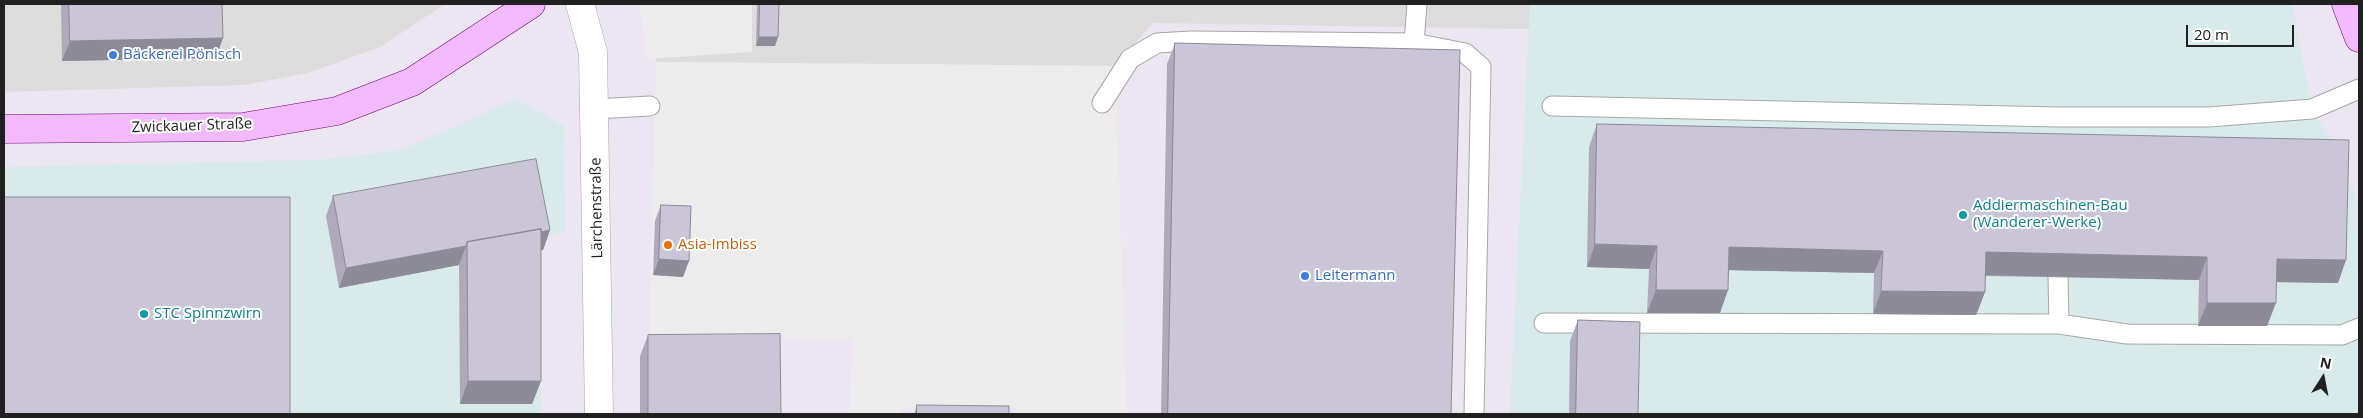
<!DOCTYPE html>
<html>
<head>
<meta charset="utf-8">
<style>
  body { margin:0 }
  #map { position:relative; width:2363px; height:418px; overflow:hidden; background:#ebe6f1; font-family:"Open Sans",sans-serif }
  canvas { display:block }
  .frame { position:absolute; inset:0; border:5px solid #202020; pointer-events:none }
  .north { position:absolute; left:2298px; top:353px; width:50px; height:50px; -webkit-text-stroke:4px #fff; paint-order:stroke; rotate:11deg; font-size:14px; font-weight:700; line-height:20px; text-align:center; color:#202020 }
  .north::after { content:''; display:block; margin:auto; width:18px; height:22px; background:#202020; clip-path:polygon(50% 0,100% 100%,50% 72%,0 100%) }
  .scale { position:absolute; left:2186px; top:25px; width:108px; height:22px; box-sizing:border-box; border:2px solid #202020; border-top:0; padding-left:6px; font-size:15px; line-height:18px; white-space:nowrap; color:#202020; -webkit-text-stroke:4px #fff; paint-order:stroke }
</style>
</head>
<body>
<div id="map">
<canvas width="2363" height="418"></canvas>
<div class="frame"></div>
<div class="north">N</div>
<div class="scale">20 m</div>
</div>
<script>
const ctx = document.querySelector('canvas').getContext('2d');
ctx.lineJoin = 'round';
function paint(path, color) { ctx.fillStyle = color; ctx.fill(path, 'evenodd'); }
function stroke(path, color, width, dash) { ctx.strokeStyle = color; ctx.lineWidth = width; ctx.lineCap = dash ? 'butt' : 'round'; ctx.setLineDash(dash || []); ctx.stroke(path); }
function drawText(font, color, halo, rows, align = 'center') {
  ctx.font = font + ' "Open Sans",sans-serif'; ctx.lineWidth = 4; ctx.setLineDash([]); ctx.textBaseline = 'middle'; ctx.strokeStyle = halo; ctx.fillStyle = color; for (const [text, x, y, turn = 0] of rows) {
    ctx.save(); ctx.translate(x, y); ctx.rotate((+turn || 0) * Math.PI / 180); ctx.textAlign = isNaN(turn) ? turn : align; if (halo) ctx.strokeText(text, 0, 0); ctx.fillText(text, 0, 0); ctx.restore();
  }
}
paint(new Path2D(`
  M4,4h441l-65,43 -72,26 -65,12 -239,7z
  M653,4h877l-1,25 -376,-6 -38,43 -459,-4z`), '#ddddde');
paint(new Path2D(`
  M1530,4h762l20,105 25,40 20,52 2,213h-849z
  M516,99l48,27 1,105 -25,7 1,176h-537v-247l313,-7 85,-10z`), '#d8eaea');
paint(new Path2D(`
  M640,4h112v48l-106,7z
  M656,62l459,4 12,348h-114v-8l-113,1v7h-51l3,-74 -203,-2z`), '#ececec');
const service = new Path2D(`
  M1414,43l3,-39
  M1102,103l28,-44 27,-16 34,-2 223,2 51,10 16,14 -7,347
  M1552,106l506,11h151l103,-8 47,-20
  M595,109l55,-3
  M2058,277l1,47
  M1544,323l515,1 68,10 215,1 17,-7`);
const minor = new Path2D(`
  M580,4l13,48 6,362`);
const secondary = new Path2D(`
  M2346,4l13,34
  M4,129l239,-2 94,-16 75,-29 119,-78`);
stroke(service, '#a7a7a7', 21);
stroke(minor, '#a7a7a7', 29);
stroke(secondary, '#73007e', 29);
stroke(service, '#fff', 19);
stroke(minor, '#fff', 28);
stroke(secondary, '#f2b9fc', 28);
paint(new Path2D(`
  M61,4h161l-6,54 -154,3z
  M757,4h22l-4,42h-19z
  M1175,43l276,371h-290l6,-350z
  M1597,124l741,159 -62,-1 -9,44h-69l1,-46 -214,-4v16l-9,23 -103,-1 1,-41 -145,-3 -9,43h-73l2,-44 -62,-2 2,-120z
  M333,196l217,34 -7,20h-2v131l-9,23h-72l-1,-139 -120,23 -13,-72z
  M661,205l22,72 -30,-2 2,-54z
  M1578,320l60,94h-69l1,-73z
  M648,335l133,79h-141v-58z
  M917,405l92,9h-95z`), '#aeaaba');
paint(new Path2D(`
  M759,37h19l-3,9h-19z
  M223,38l-7,20 -154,3 8,-20z
  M550,230l-7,20 -75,14 -1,-19z
  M1595,244l62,2 -8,23 -62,-2z
  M466,246l-7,19 -120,23 7,-20z
  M1729,247l154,4 -9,22 -154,-3z
  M1986,252l221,5 -8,23 -221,-5z
  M659,259l30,2 -6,16 -30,-2z
  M2277,259l69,1 -8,23 -69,-1z
  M1656,290h72l-8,23h-73z
  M1881,291l104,1 -9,23 -103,-1z
  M2207,303h69l-9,23h-69z
  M468,381h73l-9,23h-72z`), '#8d8b97');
const building = new Path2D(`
  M69,4h153l1,34 -153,3z
  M760,4h19l-1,33h-19z
  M1175,43l285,7 -9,364h-283z
  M1597,124l752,16 -3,120 -69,-1 -1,44h-69v-46l-221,-5 -1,40 -104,-1 2,-40 -154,-4 -1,43h-72l1,-44 -62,-2z
  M536,159l14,71 -9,2v-3l-74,13 -1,4 -120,22 -13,-72z
  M4,197h286v217h-286z
  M661,205l30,1 -2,55 -30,-2z
  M541,229v152h-73l-1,-139z
  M1578,320l62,2 -2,92h-62z
  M780,334l1,80h-133v-79z
  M917,405l92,1v8h-92z`);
paint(building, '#cac6d8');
stroke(building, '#8d8b97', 1);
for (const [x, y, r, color] of [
  [113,55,5,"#3f7fe0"],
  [1963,215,5,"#0f9aa8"],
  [668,245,5,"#e8710a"],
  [1305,276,5,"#3f7fe0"],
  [144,314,5,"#0f9aa8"]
]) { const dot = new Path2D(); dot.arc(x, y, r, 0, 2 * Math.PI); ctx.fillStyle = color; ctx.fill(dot); stroke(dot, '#fff', 2); }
drawText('15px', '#366cbe', '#fff', [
  ["Bäckerei Pönisch",123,55],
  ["Leitermann",1315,276]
], 'left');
drawText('15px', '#202020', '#fff', [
  ["Zwickauer Straße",192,126,-2],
  ["Lärchenstraße",597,208,-91]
]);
drawText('15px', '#0d838f', '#fff', [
  ["Addiermaschinen-Bau",1973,206],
  ["(Wanderer-Werke)",1973,223],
  ["STC Spinnzwirn",154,314]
], 'left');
drawText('15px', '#c56008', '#fff', [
  ["Asia-Imbiss",678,245]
], 'left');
</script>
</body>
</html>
